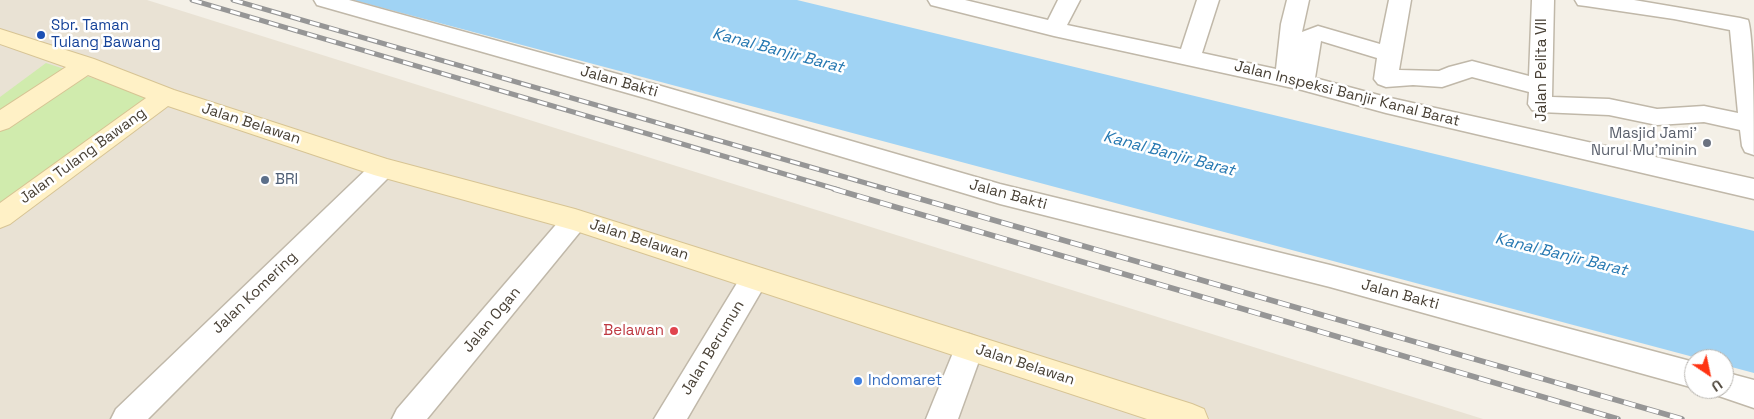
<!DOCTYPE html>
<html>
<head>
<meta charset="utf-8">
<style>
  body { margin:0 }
  #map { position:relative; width:1754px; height:419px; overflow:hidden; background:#f4f0e7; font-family:"Space Grotesk",sans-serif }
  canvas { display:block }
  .north { position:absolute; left:1684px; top:349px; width:50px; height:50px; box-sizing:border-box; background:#fff; border:1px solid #b6b3ae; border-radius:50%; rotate:146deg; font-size:14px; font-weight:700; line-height:20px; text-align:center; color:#484035 }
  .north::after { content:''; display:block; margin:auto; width:18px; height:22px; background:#ff3413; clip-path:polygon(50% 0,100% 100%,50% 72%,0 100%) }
</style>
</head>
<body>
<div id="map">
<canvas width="1754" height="419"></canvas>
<div class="north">U</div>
</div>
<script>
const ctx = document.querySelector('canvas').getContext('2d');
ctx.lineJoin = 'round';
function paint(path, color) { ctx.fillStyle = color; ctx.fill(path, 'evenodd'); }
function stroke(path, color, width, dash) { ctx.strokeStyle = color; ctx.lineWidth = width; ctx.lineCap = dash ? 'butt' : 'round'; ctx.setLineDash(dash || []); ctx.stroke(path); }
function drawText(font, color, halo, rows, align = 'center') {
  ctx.font = font + ' "Space Grotesk",sans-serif'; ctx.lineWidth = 5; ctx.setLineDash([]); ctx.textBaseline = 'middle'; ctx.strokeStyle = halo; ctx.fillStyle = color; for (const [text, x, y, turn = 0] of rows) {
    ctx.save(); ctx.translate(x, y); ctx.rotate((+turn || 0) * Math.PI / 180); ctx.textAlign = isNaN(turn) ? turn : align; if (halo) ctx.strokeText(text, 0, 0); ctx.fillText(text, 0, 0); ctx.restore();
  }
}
paint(new Path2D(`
  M0,0h147l1336,419h-1483z`), '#e9e2d4');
paint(new Path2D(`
  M46,63l111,36 -157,122v-124z`), '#d0ebad');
paint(new Path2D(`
  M353,0h444l957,231v142l-30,-8v-6h-23z`), '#a0d3f4');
const street = new Path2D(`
  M314,0h35l312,86 339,98 330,81 364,97v26l-364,-101 -330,-83 -355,-106 -328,-93z
  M928,0h37l83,20 10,-20h22l-13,25 114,24 16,-49h22l-17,53 74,16 5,-45 6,-24h22l-7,32 16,-6 62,18 9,-44h22l-12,70 40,1 10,-4 23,-6 57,15 3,-76h22l-2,97 57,2 48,10 47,-3 34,7 -8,-83 -56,-11 -88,-13 -8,-1 -3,-5h59l106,18 8,2c6,17 6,110 6,135l-9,-3 -3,-6 -2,-16 -36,-8 -47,3 -48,-10 -69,-3 -8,-2 -4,-6 1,-12 -57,-15 -30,10 -29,-2 -27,2 -8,-3 -4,-5 3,-21 -56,-17 -6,37 71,19 368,82v20l-368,-86 -84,-23 -248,-54 -123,-31z
  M383,159l9,3 4,6 -4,6 -244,245h-37l5,-10 258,-247z
  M575,210l9,3 4,7 -4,7 -157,192h-35l5,-10 169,-196z
  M755,267l10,3 4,8 -82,141h-33l91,-149z
  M969,334l10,4 5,9 -26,72h-32l33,-81z
  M1724,372l30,8v28l-41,-14 -2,-5h13z`);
const secondary = new Path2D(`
  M0,29l94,30 80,31 213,69 188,50 617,195 12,5 4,10h-61l-574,-189 -199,-55 -206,-69 -158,118 -10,4v-25l146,-105 -58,-23 -79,53 -9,3v-21l66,-43 -66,-23z`);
stroke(street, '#c0b8a9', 3);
stroke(secondary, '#d7c494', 2);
paint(street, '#fff');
paint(secondary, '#fff1c6');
const railFar1 = new Path2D(`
  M192,0l647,190
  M233,0l657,190`);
const rail = new Path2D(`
  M834,189l784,230
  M886,189l796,230`);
stroke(railFar1, '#969696', 5);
stroke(rail, '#969696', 5.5);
stroke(railFar1, '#fff', 3, [10]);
stroke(rail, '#fff', 4, [12]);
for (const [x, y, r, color] of [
  [41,35,5,"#1a4fb4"],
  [1707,143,5,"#6b7280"],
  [265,180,5,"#5c6f8a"],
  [674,331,5,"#e0444e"],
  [858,381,5,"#3f7fe0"]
]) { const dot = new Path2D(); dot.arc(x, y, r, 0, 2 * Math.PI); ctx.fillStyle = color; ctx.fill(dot); stroke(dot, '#fff', 2); }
drawText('15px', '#164399', '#fff', [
  ["Sbr. Taman",51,26],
  ["Tulang Bawang",51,43]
], 'left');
drawText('15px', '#484035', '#fff', [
  ["Jalan Pelita VII",1542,70,-90],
  ["Jalan Bakti",619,82,16],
  ["Jalan Inspeksi Banjir Kanal Barat",1347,94,14],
  ["Jalan Belawan",251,124,18],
  ["Jalan Tulang Bawang",83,156,-36],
  ["Jalan Bakti",1008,195,15],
  ["Jalan Belawan",639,240,18],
  ["Jalan Komering",255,293,-44],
  ["Jalan Bakti",1400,295,15],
  ["Jalan Ogan",492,320,-50],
  ["Jalan Berumun",713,348,-59],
  ["Jalan Belawan",1025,365,18]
]);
drawText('15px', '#5b616d', '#fff', [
  ["Masjid Jami'",1697,134],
  ["Nurul Mu'minin",1697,151]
], 'right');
drawText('15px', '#4e5e75', '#fff', [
  ["BRI",275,180]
], 'left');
drawText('15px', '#be3a42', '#fff', [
  ["Belawan",664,331]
], 'right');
drawText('15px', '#366cbe', '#fff', [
  ["Indomaret",868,381]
], 'left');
drawText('italic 16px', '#2779b2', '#fff', [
  ["Kanal Banjir Barat",778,51,15],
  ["Kanal Banjir Barat",1169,154,15],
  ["Kanal Banjir Barat",1561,255,14]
]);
</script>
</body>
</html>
